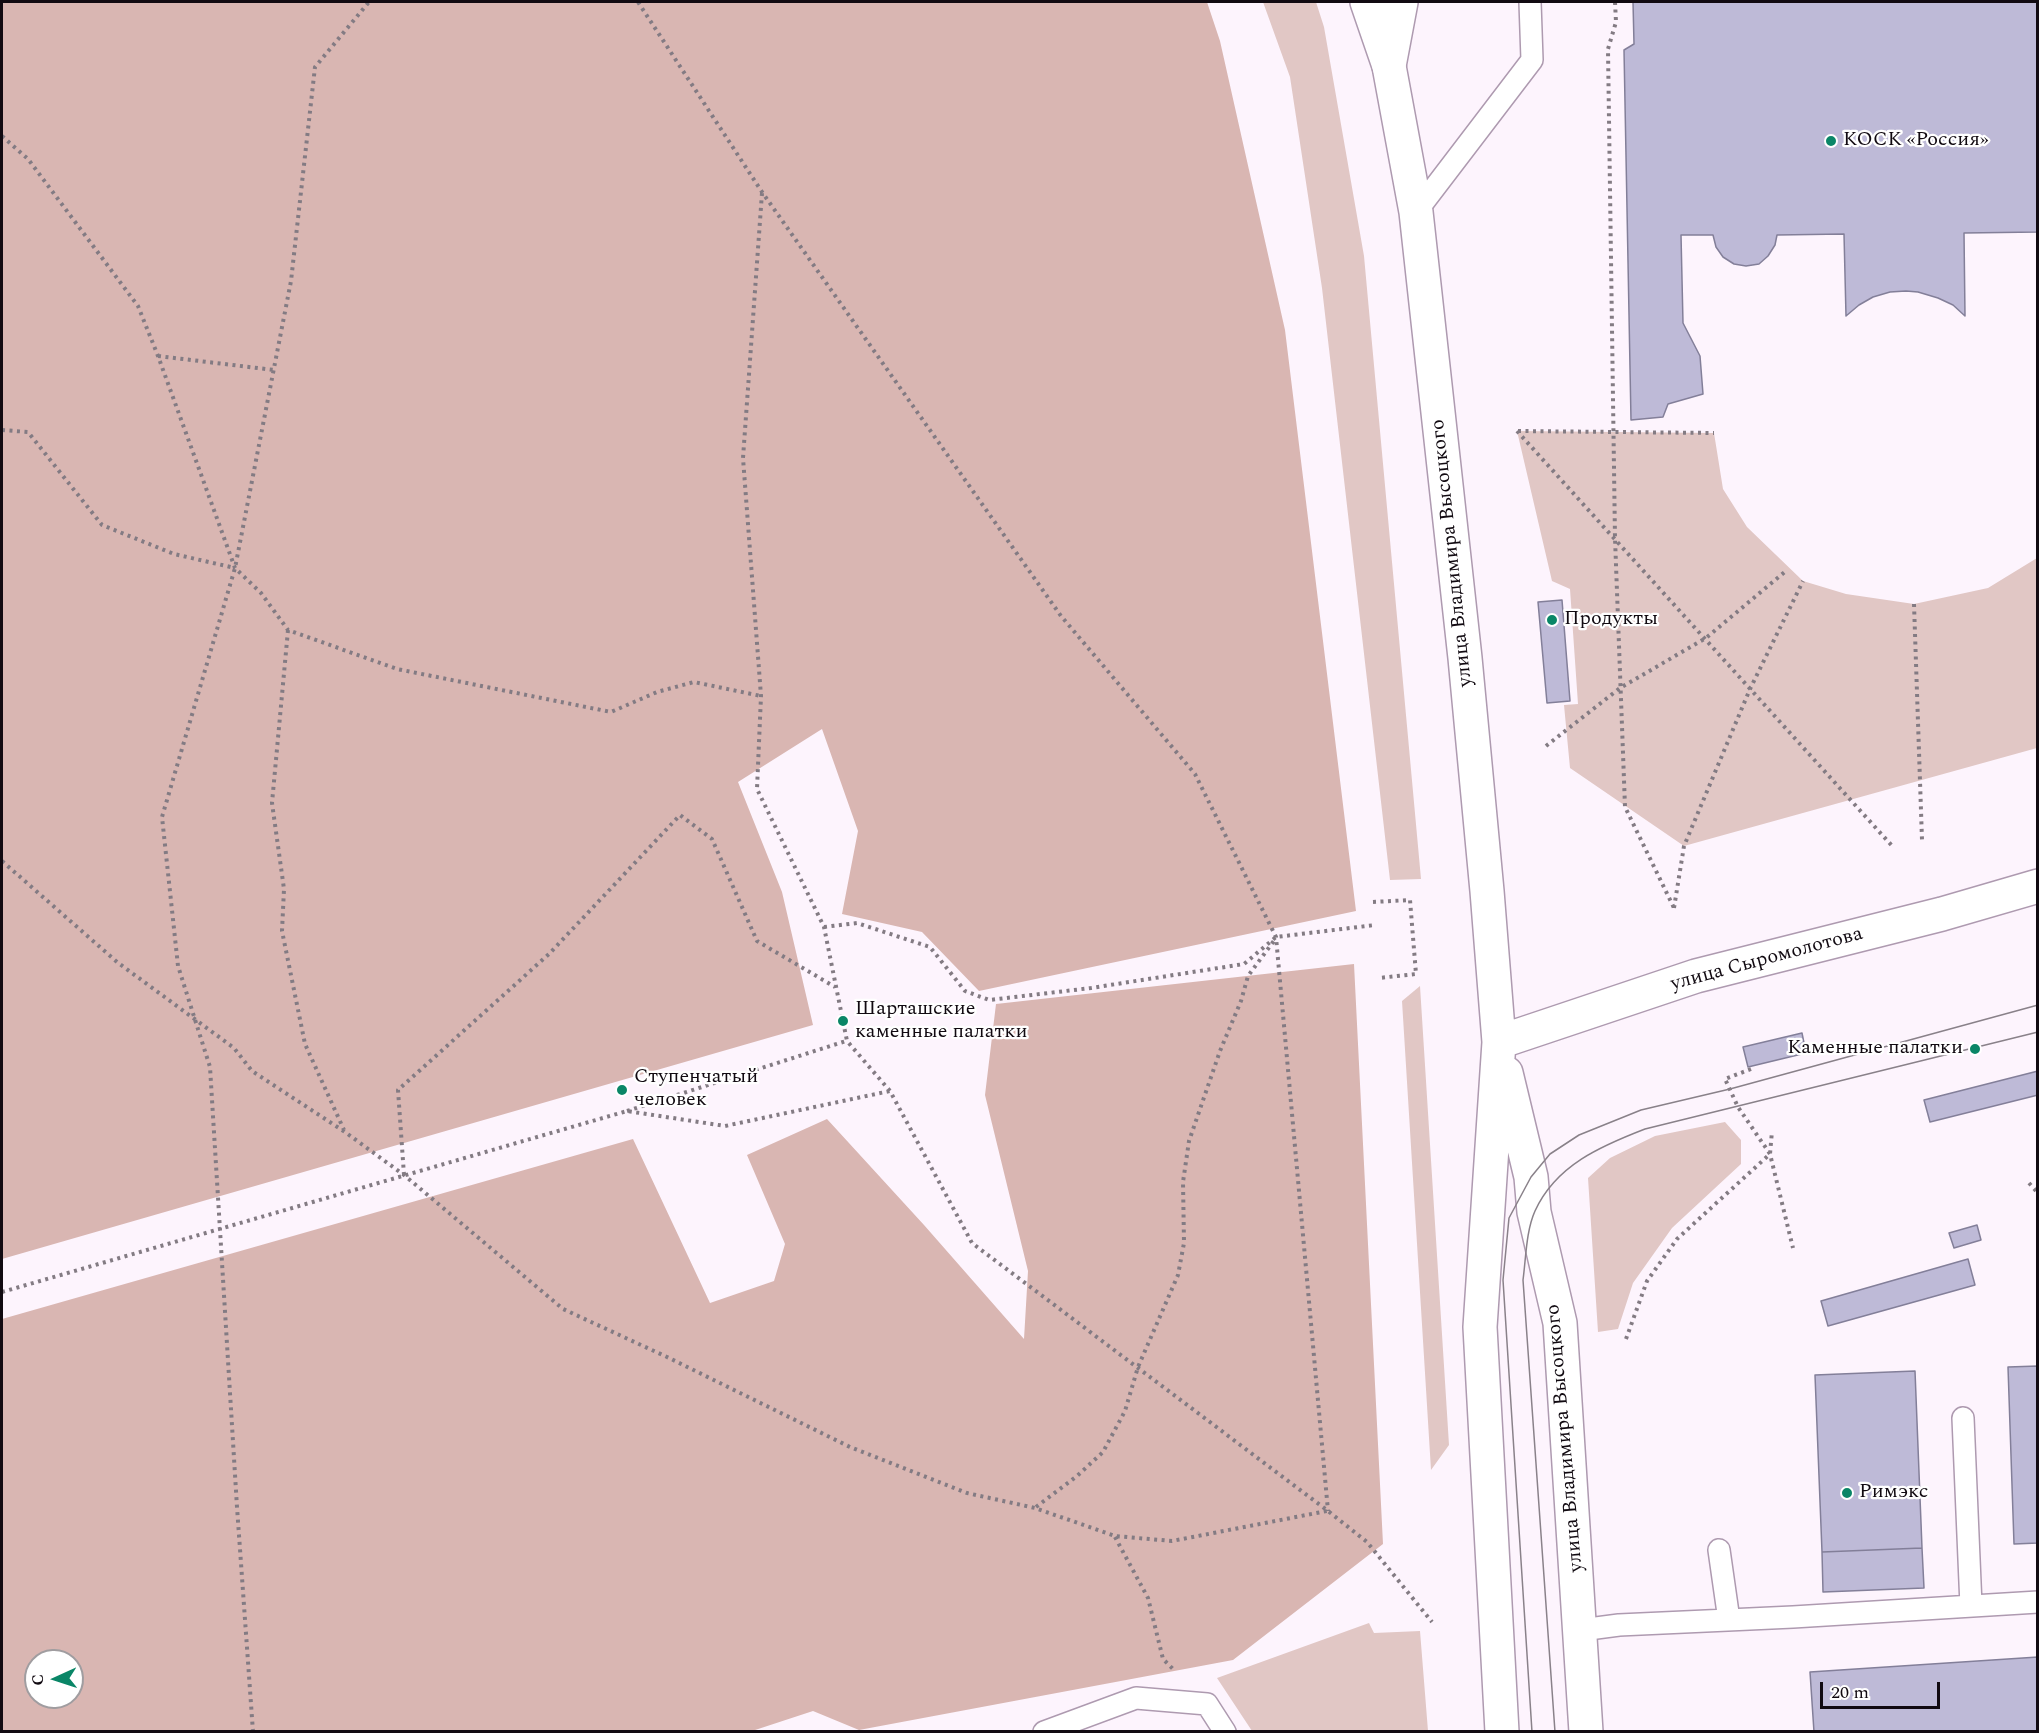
<!DOCTYPE html>
<html>
<head>
<meta charset="utf-8">
<style>
  body { margin:0 }
  #map { position:relative; width:2039px; height:1733px; overflow:hidden; background:#fdf4fd; font-family:Spectral,serif }
  canvas { display:block }
  .frame { position:absolute; inset:0; border:3px solid #110a11; pointer-events:none }
  .north { position:absolute; left:24px; top:1649px; width:60px; height:60px; box-sizing:border-box; background:#fff; border:2px solid #a09da0; border-radius:50%; rotate:267deg; font-size:16px; font-weight:700; line-height:24px; text-align:center; color:#110a11 }
  .north::after { content:''; display:block; margin:auto; width:21px; height:27px; background:#0a8667; clip-path:polygon(50% 0,100% 100%,50% 72%,0 100%) }
  .scale { position:absolute; left:1820px; top:1682px; width:120px; height:27px; box-sizing:border-box; border:3px solid #110a11; border-top:0; padding-left:8px; font-size:18px; line-height:21px; white-space:nowrap; color:#110a11; -webkit-text-stroke:4px #fff; paint-order:stroke }
</style>
</head>
<body>
<div id="map">
<canvas width="2039" height="1733"></canvas>
<div class="frame"></div>
<div class="north">С</div>
<div class="scale">20 m</div>
</div>
<script>
const ctx = document.querySelector('canvas').getContext('2d');
ctx.lineJoin = 'round';
function paint(path, color) { ctx.fillStyle = color; ctx.fill(path, 'evenodd'); }
function stroke(path, color, width, dash) { ctx.strokeStyle = color; ctx.lineWidth = width; ctx.lineCap = dash ? 'butt' : 'round'; ctx.setLineDash(dash || []); ctx.stroke(path); }
function drawText(font, color, halo, rows, align = 'center') {
  ctx.font = font + ' Spectral,serif'; ctx.lineWidth = 4.5; ctx.setLineDash([]); ctx.textBaseline = 'middle'; ctx.strokeStyle = halo; ctx.fillStyle = color; for (const [text, x, y, turn = 0] of rows) {
    ctx.save(); ctx.translate(x, y); ctx.rotate((+turn || 0) * Math.PI / 180); ctx.textAlign = isNaN(turn) ? turn : align; if (halo) ctx.strokeText(text, 0, 0); ctx.fillText(text, 0, 0); ctx.restore();
  }
}
paint(new Path2D(`
  M1263,2h53l8,25 40,229 57,623 -31,1 -68,-592 -32,-211z
  M1517,431l197,2 9,56 24,38 56,54 43,13 68,10 74,-16 49,-30v190l-353,98 -114,-78 -6,-63 14,-1 -8,-115 -18,-8z
  M1420,986l29,459 -18,25 -29,-469z
  M1725,1122l16,18v24l-69,64 -39,55 -15,46 -20,3 -10,-154 22,-20 45,-22z
  M1369,1623l5,10 46,-2 8,100h-176l-35,-53z`), '#e1c7c5');
paint(new Path2D(`
  M2,2h1205l13,39 65,289 71,581 -377,80 -57,-59 -80,-18 16,-83 -36,-102 -84,53 44,110 31,133 -811,234z
  M1354,964l29,580 -150,116 -374,70 -46,-19 -64,21 -747,-1v-412l631,-180 77,164 64,-22 11,-37 -38,-89 80,-36 97,106 100,114 4,-68 -43,-176 11,-91zM36,1661h36v36h-36z`), '#d9b6b2');
const building = new Path2D(`
  M1633,2h405v230l-74,1 1,83 -12,-11 -15,-7 -20,-6 -12,-1 -16,1 -17,5 -14,8 -13,11 -2,-82 -67,1 -2,10 -7,11 -9,8 -13,2 -12,-2 -11,-7 -7,-10 -3,-12h-32l2,88 17,33 3,38 -35,10 -5,13 -32,3 -7,-370 10,-6z
  M1562,600l8,101 -23,2 -9,-101z
  M1802,1033l4,20 -58,14 -5,-20z
  M2038,1071v24l-108,27 -6,-22z
  M1977,1225l4,15 -27,8 -5,-15z
  M1968,1259l7,26 -147,41 -7,-25z
  M2038,1366v177l-24,1 -6,-177z
  M1915,1371l7,177 -100,4 -7,-177z
  M1922,1548l2,40 -101,4 -1,-40z
  M2038,1657v75h-224l-4,-60z`);
paint(building, '#bebad7');
stroke(building, '#837f99', 1.5);
const lane = new Path2D(`
  M1416,212l116,-152 -2,-58
  M1963,1418l8,188
  M1719,1550l10,70
  M1581,1630l38,-5 174,-8 245,-15
  M1044,1732l92,-34 71,6 18,28`);
const street = new Path2D(`
  M1389,66l12,-64`);
const secondary = new Path2D(`
  M1367,2l22,64 27,146 49,446 22,233 12,151 -19,285 22,405
  M1499,1042l197,-66 246,-62 96,-28
  M1506,1073l25,104 3,35 26,111 26,409`);
stroke(lane, '#ae9ab0', 24);
stroke(street, '#ae9ab0', 36);
stroke(secondary, '#ae9ab0', 36);
stroke(new Path2D(`
  M638,2l124,190 299,424 134,158 81,163 52,574
  M1615,2l1,20 -8,27 7,489 10,269 49,101
  M2,136l26,23 110,147 20,50 77,212 26,25 27,37 109,39 214,43 46,-20 37,-10 67,14
  M762,193l-19,265 18,238 -4,93 67,138 23,114 43,50 82,152 356,268 39,31 65,80
  M158,356l116,14
  M2,430l26,2 74,93 72,29 61,14
  M1517,431l377,417
  M1518,431l196,2
  M1914,604l8,236
  M288,630l-16,173 12,86 -2,42 23,113 39,86
  M1546,746l74,-58 86,-50 81,-68
  M2,861l115,101 117,86 18,23 93,61 59,43 159,134 104,48 183,90 117,46 68,15 80,28 57,5 155,-30
  M1373,902l37,-2 6,74 -37,4
  M1674,908l10,-62 66,-157 53,-108
  M824,927l33,-4 73,24 35,44 24,9 102,-12 153,-24 32,-27 99,-12
  M1751,1069l-26,10 13,28 32,47 23,94
  M627,1111l219,-70
  M404,1175l-6,-85 151,-136 131,-139 32,24 45,102 78,46
  M2029,1183l9,10
  M2,1292l625,-181 98,15 165,-35
  M1626,1339l21,-58 30,-42 93,-85 2,-23
  M1036,1507l41,-31 26,-24 22,-41 13,-44 40,-92 6,-32 -1,-61 6,-41 31,-90 21,-50 7,-25 28,-38
  M1115,1537l33,61 15,61 10,10
  M253,1732l-16,-225 -27,-440 -32,-101 -16,-149 73,-249 56,-287 24,-214 54,-65`), '#837b83', 4, [3, 4.5]);
stroke(lane, '#fff', 21);
stroke(street, '#fff', 33);
stroke(secondary, '#fff', 33);
stroke(new Path2D(`
  M1532,1732l-29,-452 6,-62 22,-41 19,-23 29,-19 62,-25 89,-21 308,-84
  M1555,1732l-32,-452c3,-22 3,-49 12,-69 21,-46 66,-65 110,-82l393,-97`), '#898189', 1.5);
for (const [x, y, r, color] of [
  [1831,141,6,"#0a8667"],
  [1552,620,6,"#0a8667"],
  [843,1021,6,"#0a8667"],
  [1975,1049,6,"#0a8667"],
  [622,1090,6,"#0a8667"],
  [1847,1493,6,"#0a8667"]
]) { const dot = new Path2D(); dot.arc(x, y, r, 0, 2 * Math.PI); ctx.fillStyle = color; ctx.fill(dot); stroke(dot, '#fff', 2); }
drawText('20px', '#110a11', '#fff', [
  ["КОСК «Россия»",1843,141],
  ["Продукты",1564,620],
  ["Шарташские",855,1010],
  ["каменные палатки",855,1033],
  ["Каменные палатки",1963,1049,"right"],
  ["Ступенчатый",634,1078],
  ["человек",634,1101],
  ["Римэкс",1859,1493]
], 'left');
drawText('20px', '#110a11', '#fff', [
  ["улица Владимира Высоцкого",1453,553,-96],
  ["улица Сыромолотова",1767,960,-15],
  ["улица Владимира Высоцкого",1566,1438,-95]
]);
</script>
</body>
</html>
